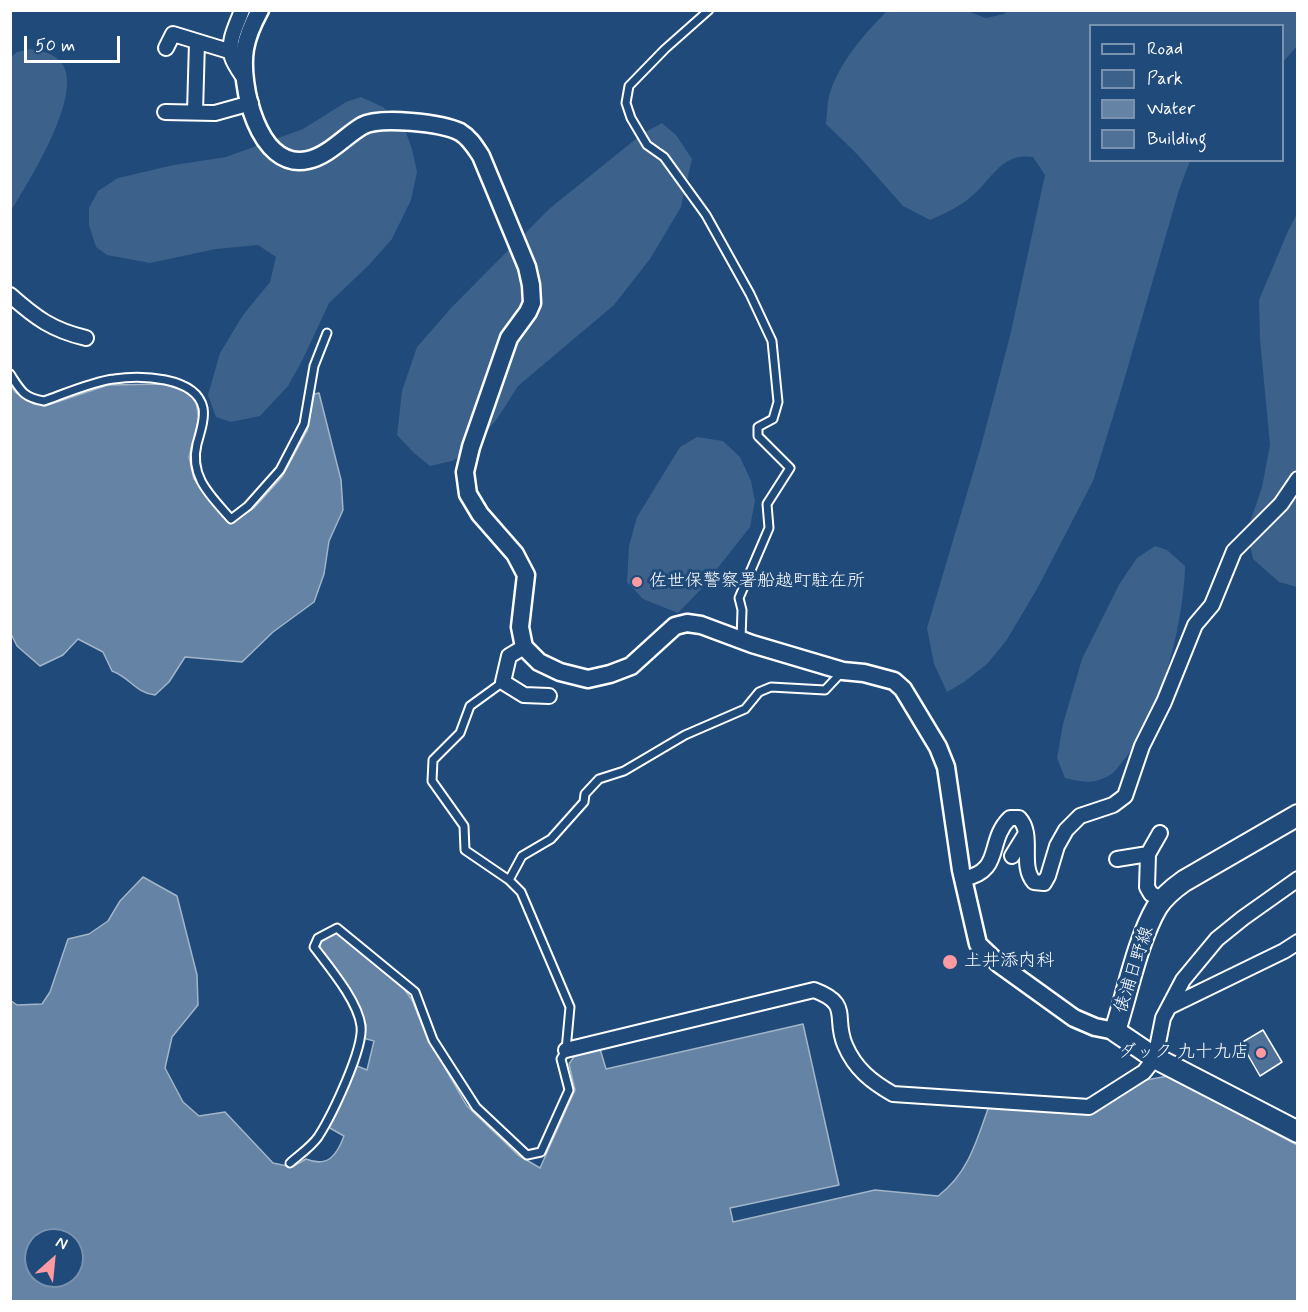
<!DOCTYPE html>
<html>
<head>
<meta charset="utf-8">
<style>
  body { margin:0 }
  #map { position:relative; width:1308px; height:1312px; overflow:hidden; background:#1f4a7a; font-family:Mynerve,sans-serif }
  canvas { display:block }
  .frame { position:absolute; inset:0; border:12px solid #fff; pointer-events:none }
  .legend { position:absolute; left:1089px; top:24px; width:195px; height:138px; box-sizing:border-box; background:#1f4a7a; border:2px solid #7992af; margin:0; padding:8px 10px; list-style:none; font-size:18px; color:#fff }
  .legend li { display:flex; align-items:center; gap:12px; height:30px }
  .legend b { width:30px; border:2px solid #7992af }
  .north { position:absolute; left:24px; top:1228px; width:60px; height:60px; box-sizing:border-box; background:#1f4a7a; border:2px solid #7992af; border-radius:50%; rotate:27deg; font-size:16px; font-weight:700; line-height:24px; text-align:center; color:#fff }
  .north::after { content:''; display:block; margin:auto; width:21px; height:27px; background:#ff9aa2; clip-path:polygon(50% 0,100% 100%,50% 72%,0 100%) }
  .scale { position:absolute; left:24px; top:36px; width:96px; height:27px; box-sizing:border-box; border:3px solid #fff; border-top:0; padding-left:8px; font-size:18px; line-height:21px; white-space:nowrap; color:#fff; -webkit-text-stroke:4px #1f4a7a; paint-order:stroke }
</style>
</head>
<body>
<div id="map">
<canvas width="1308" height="1312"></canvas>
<div class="frame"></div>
<ul class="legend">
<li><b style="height:8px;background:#1f4a7a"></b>Road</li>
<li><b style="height:16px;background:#3c618b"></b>Park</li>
<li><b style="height:16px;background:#6583a4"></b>Water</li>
<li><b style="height:16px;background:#507197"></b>Building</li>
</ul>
<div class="north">N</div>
<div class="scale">50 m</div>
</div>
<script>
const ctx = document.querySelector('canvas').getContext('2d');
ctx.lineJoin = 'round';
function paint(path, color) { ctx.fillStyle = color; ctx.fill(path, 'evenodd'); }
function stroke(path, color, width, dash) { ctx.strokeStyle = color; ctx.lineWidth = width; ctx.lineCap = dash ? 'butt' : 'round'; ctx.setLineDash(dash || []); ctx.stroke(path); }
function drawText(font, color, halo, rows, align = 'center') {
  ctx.font = font + ' Mynerve,"Klee One",sans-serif'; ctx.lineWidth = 6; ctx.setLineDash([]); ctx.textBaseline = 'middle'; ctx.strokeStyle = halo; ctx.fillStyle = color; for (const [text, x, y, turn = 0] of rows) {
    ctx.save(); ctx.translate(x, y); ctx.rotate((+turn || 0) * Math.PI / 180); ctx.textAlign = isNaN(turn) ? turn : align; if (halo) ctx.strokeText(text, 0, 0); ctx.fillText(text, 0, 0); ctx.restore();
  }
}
paint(new Path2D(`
  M1007,10l290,1v35l-14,16 -1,-36h-192v134l100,1 -11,29 -59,204 -27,87 -56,108 -31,52 -19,23 -23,18 -17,10 -13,-28 -7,-36 54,-182 29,-110 35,-161 -12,-18c-31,-5 -41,22 -61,39 -13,11 -26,17 -42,24l-27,-14 -46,-52 -31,-30c1,-9 1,-19 3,-28 9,-32 35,-62 58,-85h80l19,7 18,-4z
  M30,49c11,2 20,3 29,11 30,28 -32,124 -48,151v-154l6,-5z
  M361,97l22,10 21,20 8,22 5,23 -6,28 -19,39 -23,26 -40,38 -26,56 -15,27 -28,30 -29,6 -15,-5 -8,-22 12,-42 23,-38 27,-33 6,-25 -18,-12 -42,4 -66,14 -43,-8 -11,-8 -7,-22v-17l9,-17 20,-13 56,-13 52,-8 77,-28 43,-27z
  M662,123l14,12 16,24 -11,48 -31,52 -36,46 -96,81 -21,33 -26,31 -19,11 -22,5 -16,-13 -17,-18 5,-44 15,-44 35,-40 97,-98 93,-75z
  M1297,214v373l-18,-5 -26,-23 -6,-28 15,-44 8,-42 -10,-106 -1,-39 29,-69z
  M697,437l26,4 17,16 11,24 4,20 -5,26 -48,61 -24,25 -35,-14 -16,-17 2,-36 8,-29 43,-70z
  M1155,546l12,4 18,16c-1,56 -25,154 -63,196 -3,4 -7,10 -12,13 -18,10 -26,7 -45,3l-8,-20 6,-34 19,-65 38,-76 17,-25z`), '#3c618b');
const water = new Path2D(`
  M10,384l5,8 19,12 11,2 63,-21 56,-1 24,8 8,10 3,16 -10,39 5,22 36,45 24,-16 28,-31 25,-46 7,-37 5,-1 22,87 2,30 -14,31 -5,33 -10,28 -41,30 -31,30 -57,-5 -16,25 -14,13c-21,-3 -24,-17 -43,-24l-9,-19 -25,-13 -15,16 -23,11 -23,-20 -6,-12z
  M143,877l34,19 20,79 1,30 -26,32 -7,31 18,34 16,14 26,-4 48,51 19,4 14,-8c22,9 31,-4 38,-23l-16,-9 29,-61 10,4 7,-29 -11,-3 3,-13 -6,-18 -40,-59v-7l14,-8 5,1 65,55 8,11 14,35 41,71 51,49 22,13 35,-78 -6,-26 7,-10 24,-5 6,20 197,-45 36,161 -109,23 3,14 142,-32 63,6c30,-22 39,-56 51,-90l103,7 54,-33 22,-4 129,69v156h-1286l-1,-301 7,5 25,-1 8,-12 18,-53 21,-5 19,-13 12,-20zM36,1240h36v36h-36z`);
paint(water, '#6583a4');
stroke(water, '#a3b5c8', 1.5);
const building = new Path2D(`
  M1263,1030l19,32 -22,14 -19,-33z`);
paint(building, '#507197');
stroke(building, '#fff', 1.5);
const service = new Path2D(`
  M709,10l-44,39 -36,37 -3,17 5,15 16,27 17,12 42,58 44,79 22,47 6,61 -5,17 -15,8v9l32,32 -23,36 2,24 -30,70 3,12 -1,29
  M10,374c11,17 13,23 34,27 20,-7 50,-20 70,-22 25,-4 82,-3 89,29 2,11 -3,25 -6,36 -8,33 14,52 34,75l17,-13 32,-36 24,-46 10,-58 13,-33
  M509,880l13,-24 29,-17 33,-37 1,-8 14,-15 25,-8 61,-36 60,-26 14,-17 12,-5 54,3 16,-17
  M290,1163c9,-8 21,-16 28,-26 13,-20 46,-88 43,-111 -3,-25 -32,-59 -47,-79l4,-9 19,-10 78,64 18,48 43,67 51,48 14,-3 28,-62 -8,-31 5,-9 4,-43 -49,-115 -12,-12 -44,-30 -1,-24 -32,-45 1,-21 27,-27 10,-27 33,-24`);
const minor = new Path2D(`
  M242,10c-5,15 -15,31 -10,47 2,7 8,15 12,21
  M166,48l7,-14 59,18
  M165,112l50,1 36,-10
  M195,112l2,-70
  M10,295c26,23 42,35 76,43
  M524,647l-15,9 -6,26 21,13 25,1
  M1160,833l-12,21 -1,33 4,7 12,5
  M1012,856l13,-21
  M1117,859l31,-5
  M963,879c41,-8 23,-38 47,-61h9c16,17 0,47 15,64l10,1 4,-7 9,-30 9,-16 14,-14 33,-11 12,-9 17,-50 22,-44 31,-77 17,-20 22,-54 47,-47 17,-25
  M1169,1007l115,-56 14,-9
  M566,1050l248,-60c38,14 19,27 31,55 10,24 27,37 48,49l196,13 55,-35 11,-14 8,-40 20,-38 34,-41 26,-21 55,-39`);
const tertiary = new Path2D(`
  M260,10c-6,11 -13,27 -15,39 -6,35 13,122 63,111 20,-4 37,-24 54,-34 18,-10 80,-3 98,6 10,6 15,15 21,24l46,111 4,18 1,18 -4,9 -19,26 -38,109 -6,25 3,22 12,20 35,40 11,21 -6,52 4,20 15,15 21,10 28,7 22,-5 21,-8 44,-40 12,-3 14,2 51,19 91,27 21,2 30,8 9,8 35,58 8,20 15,103 17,74 21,20 75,54 21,9 20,4`);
const secondary = new Path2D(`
  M1298,815l-114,66c-10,7 -20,15 -27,26 -19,32 -30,87 -42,124l40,27 143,74`);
stroke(service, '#fff', 11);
stroke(minor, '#fff', 18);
stroke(tertiary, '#fff', 21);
stroke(secondary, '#fff', 24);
stroke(service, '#1f4a7a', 7);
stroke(minor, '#1f4a7a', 14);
stroke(tertiary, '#1f4a7a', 16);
stroke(secondary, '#1f4a7a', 20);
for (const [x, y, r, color] of [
  [637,582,6,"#ff9aa2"],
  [950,962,8,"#ff9aa2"],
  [1261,1053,6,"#ff9aa2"]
]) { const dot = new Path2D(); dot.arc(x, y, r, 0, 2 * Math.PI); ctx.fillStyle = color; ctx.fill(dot); stroke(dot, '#1f4a7a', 2); }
drawText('18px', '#fff', '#1f4a7a', [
  ["佐世保警察署船越町駐在所",649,582],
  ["土井添内科",964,962],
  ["ダック 九十九店",1249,1053,"right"]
], 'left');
drawText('18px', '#fff', '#1f4a7a', [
  ["俵浦日野線",1135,970,-72]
]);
</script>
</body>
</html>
